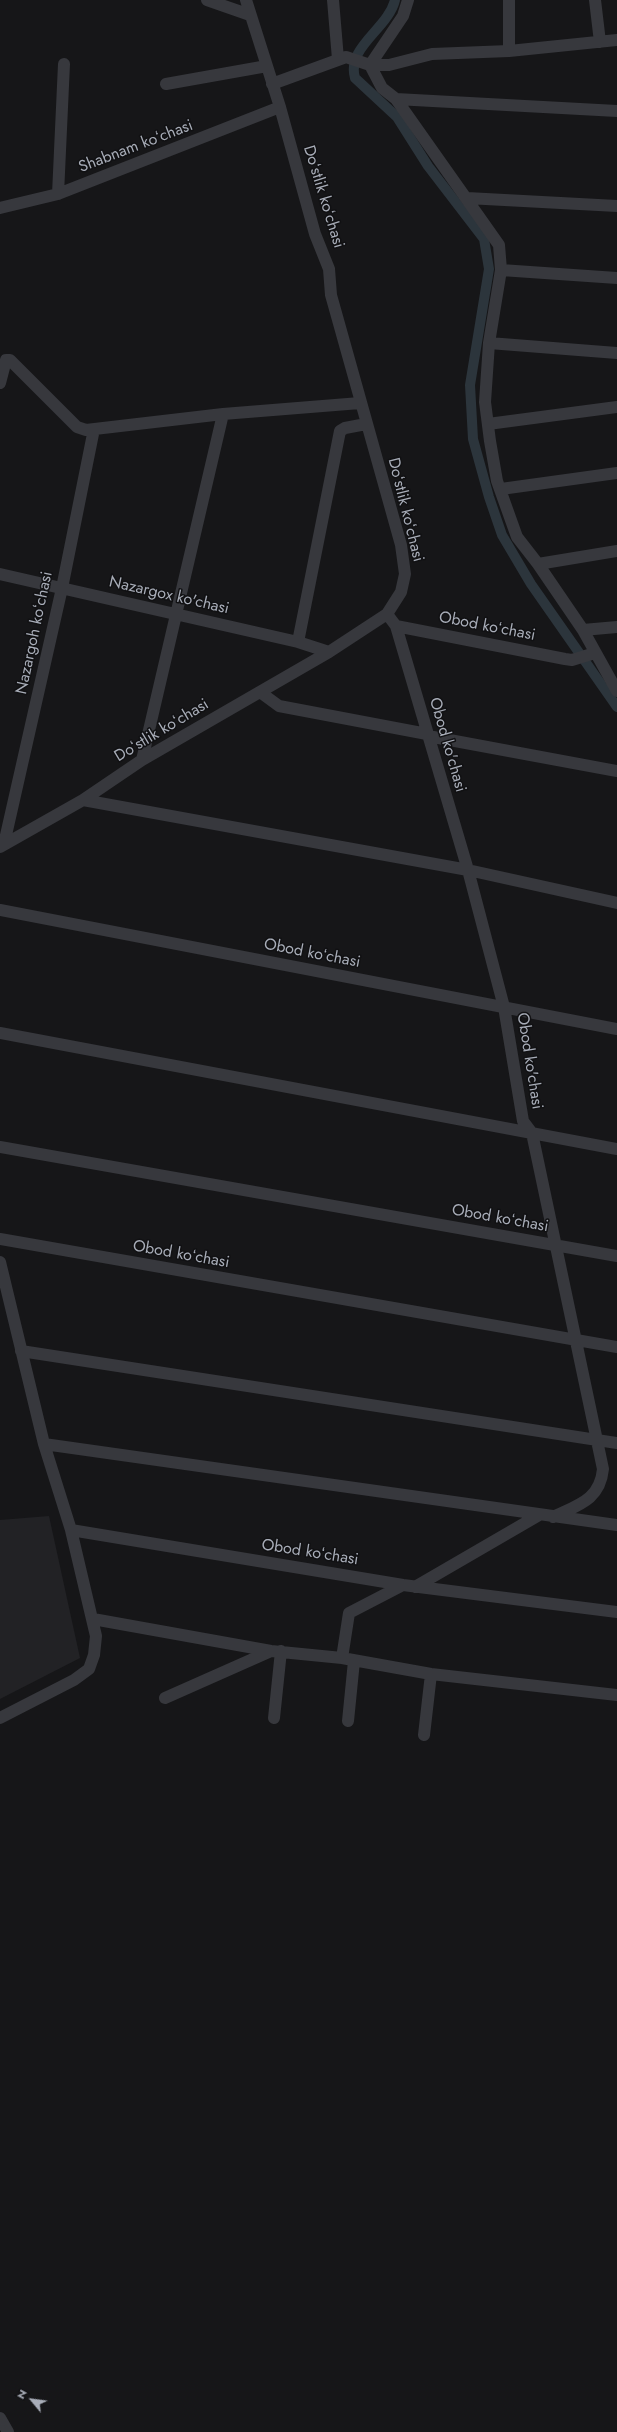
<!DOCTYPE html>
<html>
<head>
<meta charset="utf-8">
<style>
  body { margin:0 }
  #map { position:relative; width:617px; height:2432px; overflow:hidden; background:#161618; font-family:Jost,sans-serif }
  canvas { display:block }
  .north { position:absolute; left:12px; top:2380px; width:40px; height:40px; -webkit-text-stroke:3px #111113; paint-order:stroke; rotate:299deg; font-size:11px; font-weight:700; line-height:16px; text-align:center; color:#a8adb8 }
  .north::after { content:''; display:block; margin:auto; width:14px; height:18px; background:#a8adb8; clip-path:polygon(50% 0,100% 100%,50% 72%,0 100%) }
</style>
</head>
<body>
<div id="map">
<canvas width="617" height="2432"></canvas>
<div class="north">N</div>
</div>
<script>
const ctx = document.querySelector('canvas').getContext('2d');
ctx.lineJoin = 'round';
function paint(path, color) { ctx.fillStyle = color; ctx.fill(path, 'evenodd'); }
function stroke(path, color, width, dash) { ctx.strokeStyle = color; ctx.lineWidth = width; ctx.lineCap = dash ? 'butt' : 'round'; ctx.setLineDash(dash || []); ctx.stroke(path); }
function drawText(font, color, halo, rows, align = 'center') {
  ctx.font = font + ' Jost,sans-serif'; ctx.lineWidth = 3; ctx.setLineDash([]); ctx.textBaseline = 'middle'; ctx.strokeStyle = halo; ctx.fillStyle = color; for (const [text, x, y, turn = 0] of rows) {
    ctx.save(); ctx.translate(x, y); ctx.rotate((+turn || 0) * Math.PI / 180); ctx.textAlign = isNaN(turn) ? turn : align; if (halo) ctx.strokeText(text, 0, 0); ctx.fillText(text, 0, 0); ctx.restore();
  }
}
paint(new Path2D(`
  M49,1516l31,142 -80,41v-179z`), '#222225');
stroke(new Path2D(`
  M395,0c-7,29 -49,47 -40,78l42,39 31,49 56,73 5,30 -19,116 3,54 16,58 13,38 29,49 86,123`), '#2c353c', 10);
stroke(new Path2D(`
  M207,0l43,15
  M333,0l5,59
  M509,0v51
  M595,0l5,42
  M370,65l12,23 14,11 103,146 2,25 -12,73 -4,59 5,39 7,40 20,56 21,27 45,66 34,61
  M370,65l33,-49 5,-16
  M166,84l101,-18
  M272,84l74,-27 24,8h19l43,-11 77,-3 108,-11
  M396,99l221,12
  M58,194l6,-130
  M467,198l150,8
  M0,208l58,-14 222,-87
  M501,270l116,8
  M489,343l128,10
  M0,383l6,-23h4l67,67 9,3 137,-16 137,-11
  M488,424l129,-17
  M501,489l116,-16
  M538,564l79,-13
  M0,574l298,68 31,10
  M387,614l9,12 72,244 36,137 19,114 9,12 71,336c-3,31 -25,36 -50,48
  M396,626l169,33 7,1 23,-7
  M583,630l34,-3
  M298,642l42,-211 5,-3 21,-4
  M260,692l19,14 148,28
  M428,736l189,35
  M142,760l81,-346
  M83,800l385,70 149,33
  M4,844l58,-256 32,-159
  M0,847l83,-47 59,-40 187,-108 58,-38 14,-22 4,-18 -4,-29 -70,-250 -2,-26 -14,-35 -35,-127 -34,-107
  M0,910l617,119
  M0,1033l617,116
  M0,1147l617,109
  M0,1239l617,108
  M0,1262l44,182 27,86 25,106 -2,19 -5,14 -15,11 -74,38
  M21,1351l596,92
  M44,1444l573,81
  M71,1530l332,55 214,27
  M415,1587l124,-72
  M93,1619l178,32 71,7 89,16 186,21
  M342,1658l7,-45 54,-28
  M165,1698l106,-47
  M274,1718l7,-67
  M348,1721l6,-60
  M424,1735l7,-61
  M0,2418l8,14`), '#37383d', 12);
drawText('16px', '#a8adb8', '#111113', [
  ["Shabnam koʻchasi",136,147,-21],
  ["Doʻstlik koʻchasi",323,197,73],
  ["Doʻstlik koʻchasi",405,510,76],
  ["Nazargox ko'chasi",169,596,13],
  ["Obod koʻchasi",487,627,11],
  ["Nazargoh koʻchasi",35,633,-78],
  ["Doʻstlik koʻchasi",162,731,-31],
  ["Obod ko'chasi",447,745,74],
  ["Obod koʻchasi",312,954,11],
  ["Obod ko'chasi",529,1061,81],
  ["Obod koʻchasi",500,1219,10],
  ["Obod koʻchasi",181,1255,10],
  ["Obod koʻchasi",310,1553,9]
]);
</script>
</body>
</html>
